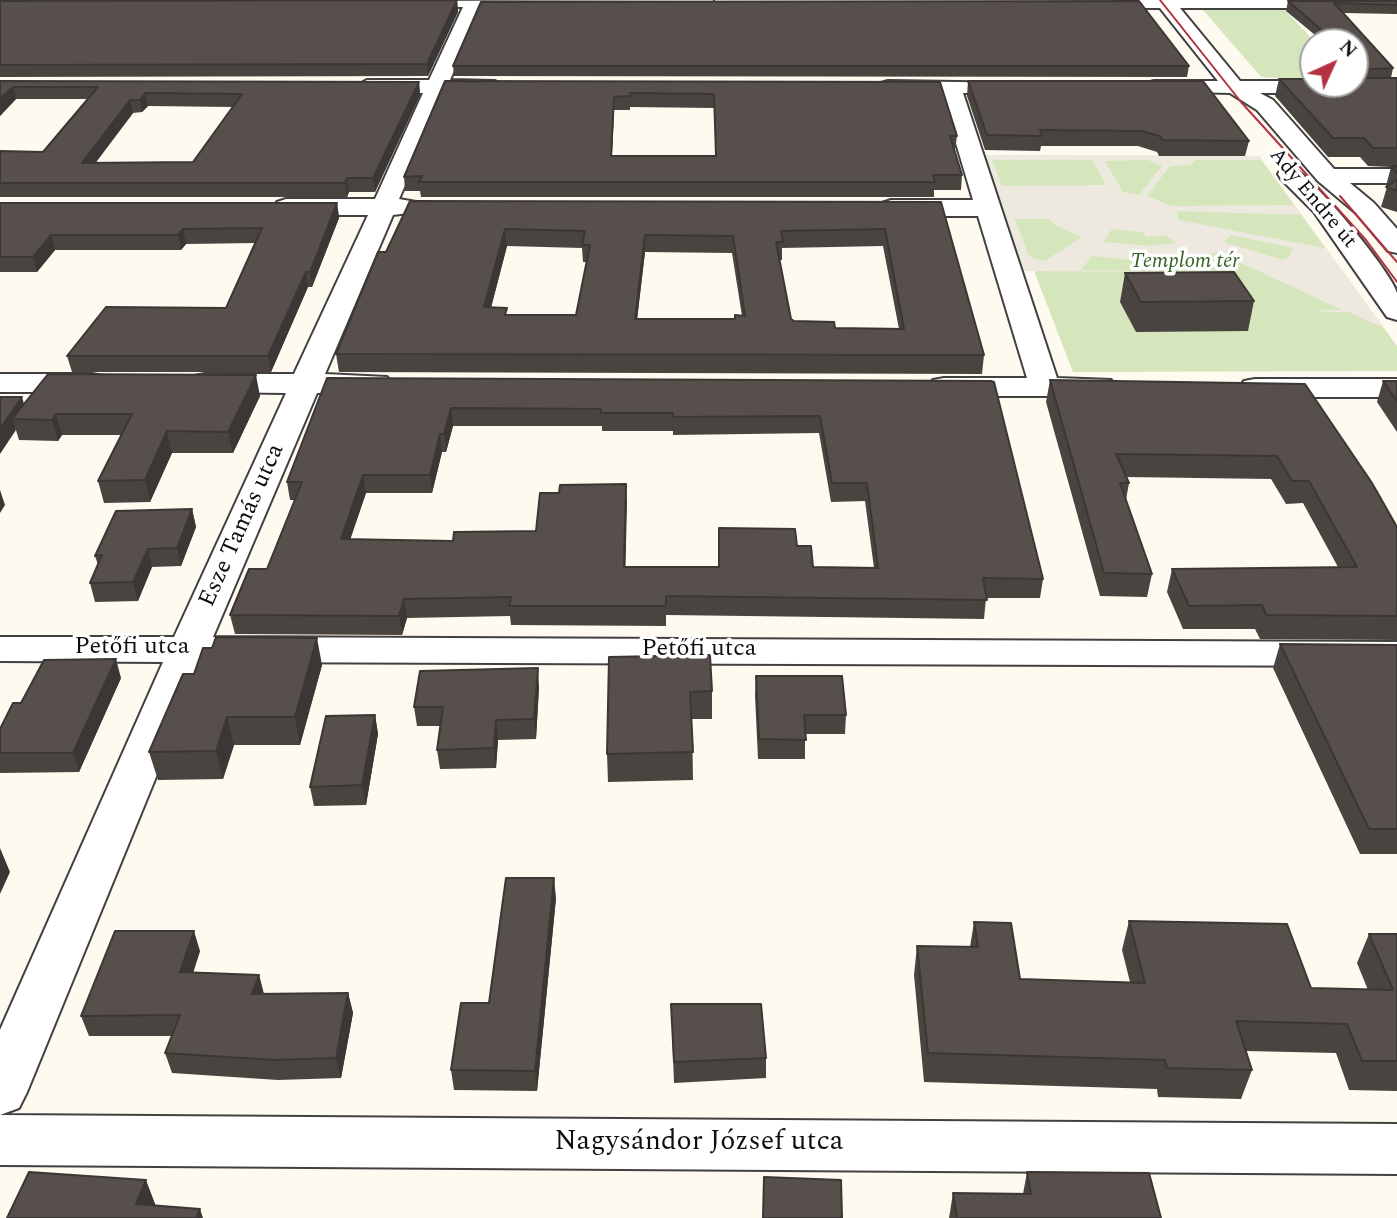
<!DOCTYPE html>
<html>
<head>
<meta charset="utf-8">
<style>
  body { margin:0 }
  #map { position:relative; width:1397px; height:1218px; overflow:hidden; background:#fefaf0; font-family:Spectral,serif }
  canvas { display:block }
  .north { position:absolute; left:1299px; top:28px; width:70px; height:70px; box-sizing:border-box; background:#fff; border:2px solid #9f9f9f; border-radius:50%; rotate:45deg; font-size:19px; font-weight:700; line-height:28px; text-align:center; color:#0e0e0e }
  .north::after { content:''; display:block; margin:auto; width:24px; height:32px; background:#b33141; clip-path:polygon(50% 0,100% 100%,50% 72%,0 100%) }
</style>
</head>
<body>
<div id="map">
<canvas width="1397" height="1218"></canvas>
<div class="north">N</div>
</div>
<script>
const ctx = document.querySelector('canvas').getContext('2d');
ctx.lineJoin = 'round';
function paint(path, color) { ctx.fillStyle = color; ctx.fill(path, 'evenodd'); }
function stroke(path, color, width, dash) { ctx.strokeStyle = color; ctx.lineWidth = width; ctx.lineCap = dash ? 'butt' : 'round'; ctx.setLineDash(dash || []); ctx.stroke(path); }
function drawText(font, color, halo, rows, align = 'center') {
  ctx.font = font + ' Spectral,serif'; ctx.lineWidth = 7; ctx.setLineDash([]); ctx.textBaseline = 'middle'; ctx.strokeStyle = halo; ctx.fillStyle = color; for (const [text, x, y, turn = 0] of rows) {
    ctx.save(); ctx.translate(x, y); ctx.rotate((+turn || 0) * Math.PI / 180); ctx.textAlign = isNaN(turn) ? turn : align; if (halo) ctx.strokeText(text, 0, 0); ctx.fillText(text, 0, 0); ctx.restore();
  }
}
paint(new Path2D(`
  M1207,8h76l32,34 -2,38 -52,-3 -58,-67z
  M972,155l287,1 138,190v25l-324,1 -39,-101h-25z`), '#d5e6bc');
paint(new Path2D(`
  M972,155l287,1 125,172 -35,-16h-25l-99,-30 -7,-10 -209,-1zM992,160h100l14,25 -104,1zM1148,160l14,6 -23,29 -16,-3 -18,-31zM1195,160h66l33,45 -123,1 -24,-10 23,-30 20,-1zM1177,211l124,4 24,33 -147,-28zM1015,219h34l6,6 27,12 -37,24 -12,-3 -4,-2zM1112,229l31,3 3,5 19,-2 11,8 -25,3 -48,-4zM1231,235l62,13v1l-4,8 -6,3 -59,-18zM1218,252l124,58h-23l-94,-28 -6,-10 -138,-2 11,-14 70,7z`), '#eee9df');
const minor = new Path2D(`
  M713,0l-1,6 -7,2 -224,-1 -31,73 45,1 11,6 -11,6h-50l-46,106 17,3 4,5 -4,5 -23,3 -68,159 62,3 5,7 -5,7 -70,2 -104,244 1184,5v24l-1194,-4 -176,430 -8,16 -19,7v-85l163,-368 -163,-1v-24h174l112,-244 -81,-1 -11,-2 -5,-7 5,-7 11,-2h89l74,-159h-82l-9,-3 -4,-5 4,-5 9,-3h89l48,-106 -56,-1 -11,-6 11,-6h62l34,-73h-58l-9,-6z
  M1079,0h318v8h-217l60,73h73v3l84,-3v12h-137l13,7 61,69h63v14h-47l24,20 23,26v24l-9,-2 -32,-38 -38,-32 -61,-71 -27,-17 -83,-2 -4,-4 4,-4 7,-2h64l-58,-73h-73l-7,-2z
  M888,81l139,2 4,4 -4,4 -7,2h-57l94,285 54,2 5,7 -5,7 -11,2h-156l-11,-2 -5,-7 5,-7 11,-2h83l-49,-162h-87l-9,-3 -4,-5 4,-5 9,-3h82l-32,-107 -60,-2 -4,-4 4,-4z
  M1290,167c19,4 103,107 107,126 0,8 0,18 0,27l-10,-3 -73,-105 -33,-33 -3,-5 3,-5z
  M0,374h92l11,2 5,7 -5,7 -11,2h-92z
  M1255,379h142v18h-142l-11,-2 -5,-7 5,-7z
  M0,1115l1397,9v50l-1397,-9z`);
stroke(minor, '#414141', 4);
paint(minor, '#fff');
stroke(new Path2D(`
  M1160,0l81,102 125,138 31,42
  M1340,196l57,66`), '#b33141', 2);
paint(new Path2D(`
  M457,0l1,12 -30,64 -428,1v-76z
  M1288,1h109v13l-54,-1 50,55 -2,10h6v134l-16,-5 6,-20 -1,-1 5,-19 -23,-1 -8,-9h-32l-53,-61 4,-17 76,5v-42h-34l-6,-7 -29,-24z
  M453,66h736l-2,11 -733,-1z
  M0,81l419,1 1,13 -45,97h-26l-2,5h-347v-46l43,1 44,-53h-71l-16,17zM148,106l85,1 -40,55 -98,1 38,-50 9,-1z
  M445,81l495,1 17,54 -2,14 7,25 -1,15h-27v7h-513l-1,-6h-15l-1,-14zM630,107l84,1 2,48h-104l2,-46h16z
  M968,81l281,60 -4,15h-86l-2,-4 -19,-6h-97l-1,5 -55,-1 -18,-54z
  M410,201l531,1 43,153 -2,19 -643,-2 -3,-18 50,-102zM507,246l75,2 1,14h4l-11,53h-69l-16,-7zM883,246l16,83 -64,-1 -41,-7 -3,-2 -12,-59h3v-12zM645,252l87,1 10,63 -7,3h-98z
  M0,203h337l2,15 -27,69h-4l-37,85h-199l-5,-16 159,-48 30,-65 -70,1 -5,6h-126l-18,22h-37z
  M1125,273l129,28 -6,30 -112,1 -16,-30z
  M327,378l664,3 52,198 -3,19h-54l-2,21 -318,-4v11l-155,-1 -1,-9 -103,2 -5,17 -167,-1 -5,-19 37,-46 28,-69h-5l-3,-18zM453,426h149v5h71v4l146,-2 12,69 34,-1 9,67 -61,-1 -16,-21 -78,-18v39h-94l1,-83 -67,9 -23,38 -83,10 -103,-2 16,-46h66l10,-41h4z
  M1050,380l255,4 92,143v113l-137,-1 -5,-10h-72l-16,-37 5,-23 166,-2 -35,-64 -17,1 -15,-25 -145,-2 3,6 -3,17 26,74 -5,23 -47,-1 -54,-194z
  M1383,381h14v51l-20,-30z
  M260,396l-27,57h-61l-22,49 -46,1 -6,-22 23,-46h-59l-4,6 -39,-1 -3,-10 -16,-33 24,7z
  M192,509l4,18 -15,39 -29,1 -14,34 -43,1 -5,-19 8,-18 -3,-9z
  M1280,644l117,1v209h-37l-87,-186z
  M710,655l2,36v28h-20l1,61 -85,2 -1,-28z
  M322,665l-22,80h-66l-11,34 -65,1 -9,-28 45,-78z
  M756,676l90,39 -1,19h-40v25h-47l-3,-64z
  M121,678l-42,94 -79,1v-44z
  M539,687l-3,52 -38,1 -2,28 -56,1 -3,-19 3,-24h-23l-3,-19z
  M375,715l3,19 -12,71 -52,1 -4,-19z
  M556,898l-19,193 -83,-1 -3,-20z
  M1129,921l182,67 57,2 -11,-27 12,-29h28v157l-48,-1 -13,-37 -90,-2 6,19 -11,29 -83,-2 -1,-8 -233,-7 -10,-107 3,-29 53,1 4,-25 46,57 110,3 -8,-32z
  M200,951l-7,21 66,3 5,19 84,-1 5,20 -12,65 -63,2 -106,-7 -7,-20 7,-17h-83l-8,-20z
  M671,1004l95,54v20l-92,5z
  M1027,1172l134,46 -138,-24z
  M953,1193l4,25h-8z`), '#4a4440');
paint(new Path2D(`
  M457,0l1,12 -30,64 -1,-12z
  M419,82l1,13 -45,97 -2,-14z
  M13,87l3,12 -16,17v-17z
  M145,93l3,13 -6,6 -2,-12z
  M614,97v13l-3,61v-15z
  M130,100l3,13 -48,64 -3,-14z
  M347,178l2,14 -2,5 -2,-14z
  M337,203l2,15 -27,69 -2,-15z
  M183,229l3,15 -5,6 -3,-15z
  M505,229l2,17 -21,80 -2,-19z
  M51,235l4,15 -18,22 -4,-15z
  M645,235v17l-10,85v-18z
  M306,272l2,15 -37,85 -3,-16z
  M256,375l4,21 -27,57 -5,-21z
  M22,397l5,17 -15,5 4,11 -16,24v-25z
  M451,408l2,18 -7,26 -2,-18z
  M56,414l6,21 -4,6 -6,-21z
  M167,431l5,22 -22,49 -5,-22z
  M440,434l2,18 -10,41 -2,-18z
  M363,475l3,18 -22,65 -3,-19z
  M626,484l1,18 -2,84 -1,-19z
  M0,490l5,15 -5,8z
  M192,509l4,18 -15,39 -4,-18z
  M148,549l4,18 -14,34 -5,-19z
  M404,599l3,19 -5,17 -3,-19z
  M317,638l5,27 -22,80 -5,-28z
  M116,659l5,19 -42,94 -6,-19z
  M538,668l1,19 -3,52 -2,-20z
  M375,715l3,19 -12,71 -4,-20z
  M227,717l7,28 -11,34 -7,-28z
  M496,720l2,20 -2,28 -2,-20z
  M0,848l10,24 -10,22z
  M554,878l2,20 -19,193 -2,-20z
  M194,931l6,20 -13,41 -7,-20z
  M259,975l5,20 -12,-1z
  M348,993l5,20 -12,65 -5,-20z
  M146,1180l11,29 -21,-5z
  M200,1209l3,9h-7z`), '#3c3734');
const building = new Path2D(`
  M457,0l-30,64 -427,1v-64z
  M1139,1l50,65h-736l28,-64z
  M1288,1h109v4l-63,-2 59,65 -38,2v-28h-23l-15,-16z
  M1355,78h42v70h-24l-9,-10h-31l-54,-59h34v5h42z
  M0,81l419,1 -46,96h-26l-2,5h-345v-32l43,1 55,-65h-85l-13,12zM145,93l97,1 -49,68 -111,1 48,-63h10z
  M445,81l495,1 17,54h-7l12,39h-29l2,7h-516l3,-6 -18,1zM630,93l84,1 2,62h-105l3,-59 16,-1z
  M968,81h235l46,60 -87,-1 -2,-4 -19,-5 -101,-1 2,6 -55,-1z
  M1397,166v7l-6,-6z
  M1397,180v11l-11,-4z
  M410,201l531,1 43,153 -648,-1 42,-102h8zM505,229l80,2 -3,14h8l-14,70h-71l2,-7 -23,-1zM885,229l19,100 -69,-1 -1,-6 -40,-1 -3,-2 -15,-77h7l-2,-11zM645,235l88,1 12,80 -10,-1v4h-100z
  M0,203h337l-27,69h-4l-38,84h-201l39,-49 120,1 36,-80 -79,1 -5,6h-127l-18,22h-33z
  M1234,272l20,29 -113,1 -16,-29z
  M48,374l208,1 -28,57 -61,-1 -22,49 -47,1 34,-67h-76l-4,6 -40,-1z
  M327,378l664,3 3,1 49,197 -60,-1 4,22 -321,-4v10h-157l2,-9 -107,2 -5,17 -169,-1 19,-46h18l35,-87h-15zM451,408l150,1v4h72v4l147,-1 12,67h35l11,85 -65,-1 -2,-21h-14l-2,-17 -76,-1v39h-95l2,-83 -66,1 -1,8h-19l-4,38 -82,1 -1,9 -112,-2 22,-64h67l10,-41h4z
  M1050,380l255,4 67,99 25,44v89l-131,-1 -4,-10 -73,1 -17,-37 185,-2 -48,-86h-17l-15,-25 -161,-2 13,29h-9l32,91 -48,-1z
  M1383,381h14v20z
  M0,397h22l-22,32z
  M192,509l-15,39 -29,1 -15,33 -43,1 12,-28 -7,1 21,-45z
  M216,637l101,1 -22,79h-68l-11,34 -67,1 34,-78h11l9,-26h9z
  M1280,644l117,1v184h-28z
  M710,655l2,36 -22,1 3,60 -86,2 2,-97z
  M116,659l-43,94h-73v-24l13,-26h8l23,-43z
  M538,668l-4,51 -38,1 -2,28 -57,2 6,-43h-29l6,-36z
  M756,676h86l4,39h-42l2,25 -47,-1z
  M375,715l-13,70 -52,2 16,-71z
  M506,878h48l-19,193 -84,-1 10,-67h28z
  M1129,921l158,3 24,64 82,2 -24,-56h28v127h-35l-15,-37 -111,-3 16,49 -85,-2 -2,-8 -237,-7 -11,-107 61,1 -4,-25 37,1 9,56 125,4z
  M115,931h79l-14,41 79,3 -7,19 96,-1 -12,65 -63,2 -108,-7 15,-38 -99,1z
  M671,1004h90l5,54 -92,4z
  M29,1172l117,8 -10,24 64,5 -4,9h-189z
  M1027,1172l122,1 12,45h-204l-4,-25 78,1z
  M764,1177l77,3 1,38h-79z`);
paint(building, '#564f4b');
stroke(building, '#3c3734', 2);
drawText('21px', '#0e0e0e', '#fff', [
  ["Ady Endre út",1312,199,50]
]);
drawText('italic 21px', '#356123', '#fff', [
  ["Templom tér",1185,263]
]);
drawText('24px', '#0e0e0e', '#fff', [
  ["Esze Tamás utca",243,526,-66],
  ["Petőfi utca",132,648],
  ["Petőfi utca",699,650]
]);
drawText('28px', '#0e0e0e', '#fff', [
  ["Nagysándor József utca",699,1144]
]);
</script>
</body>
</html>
